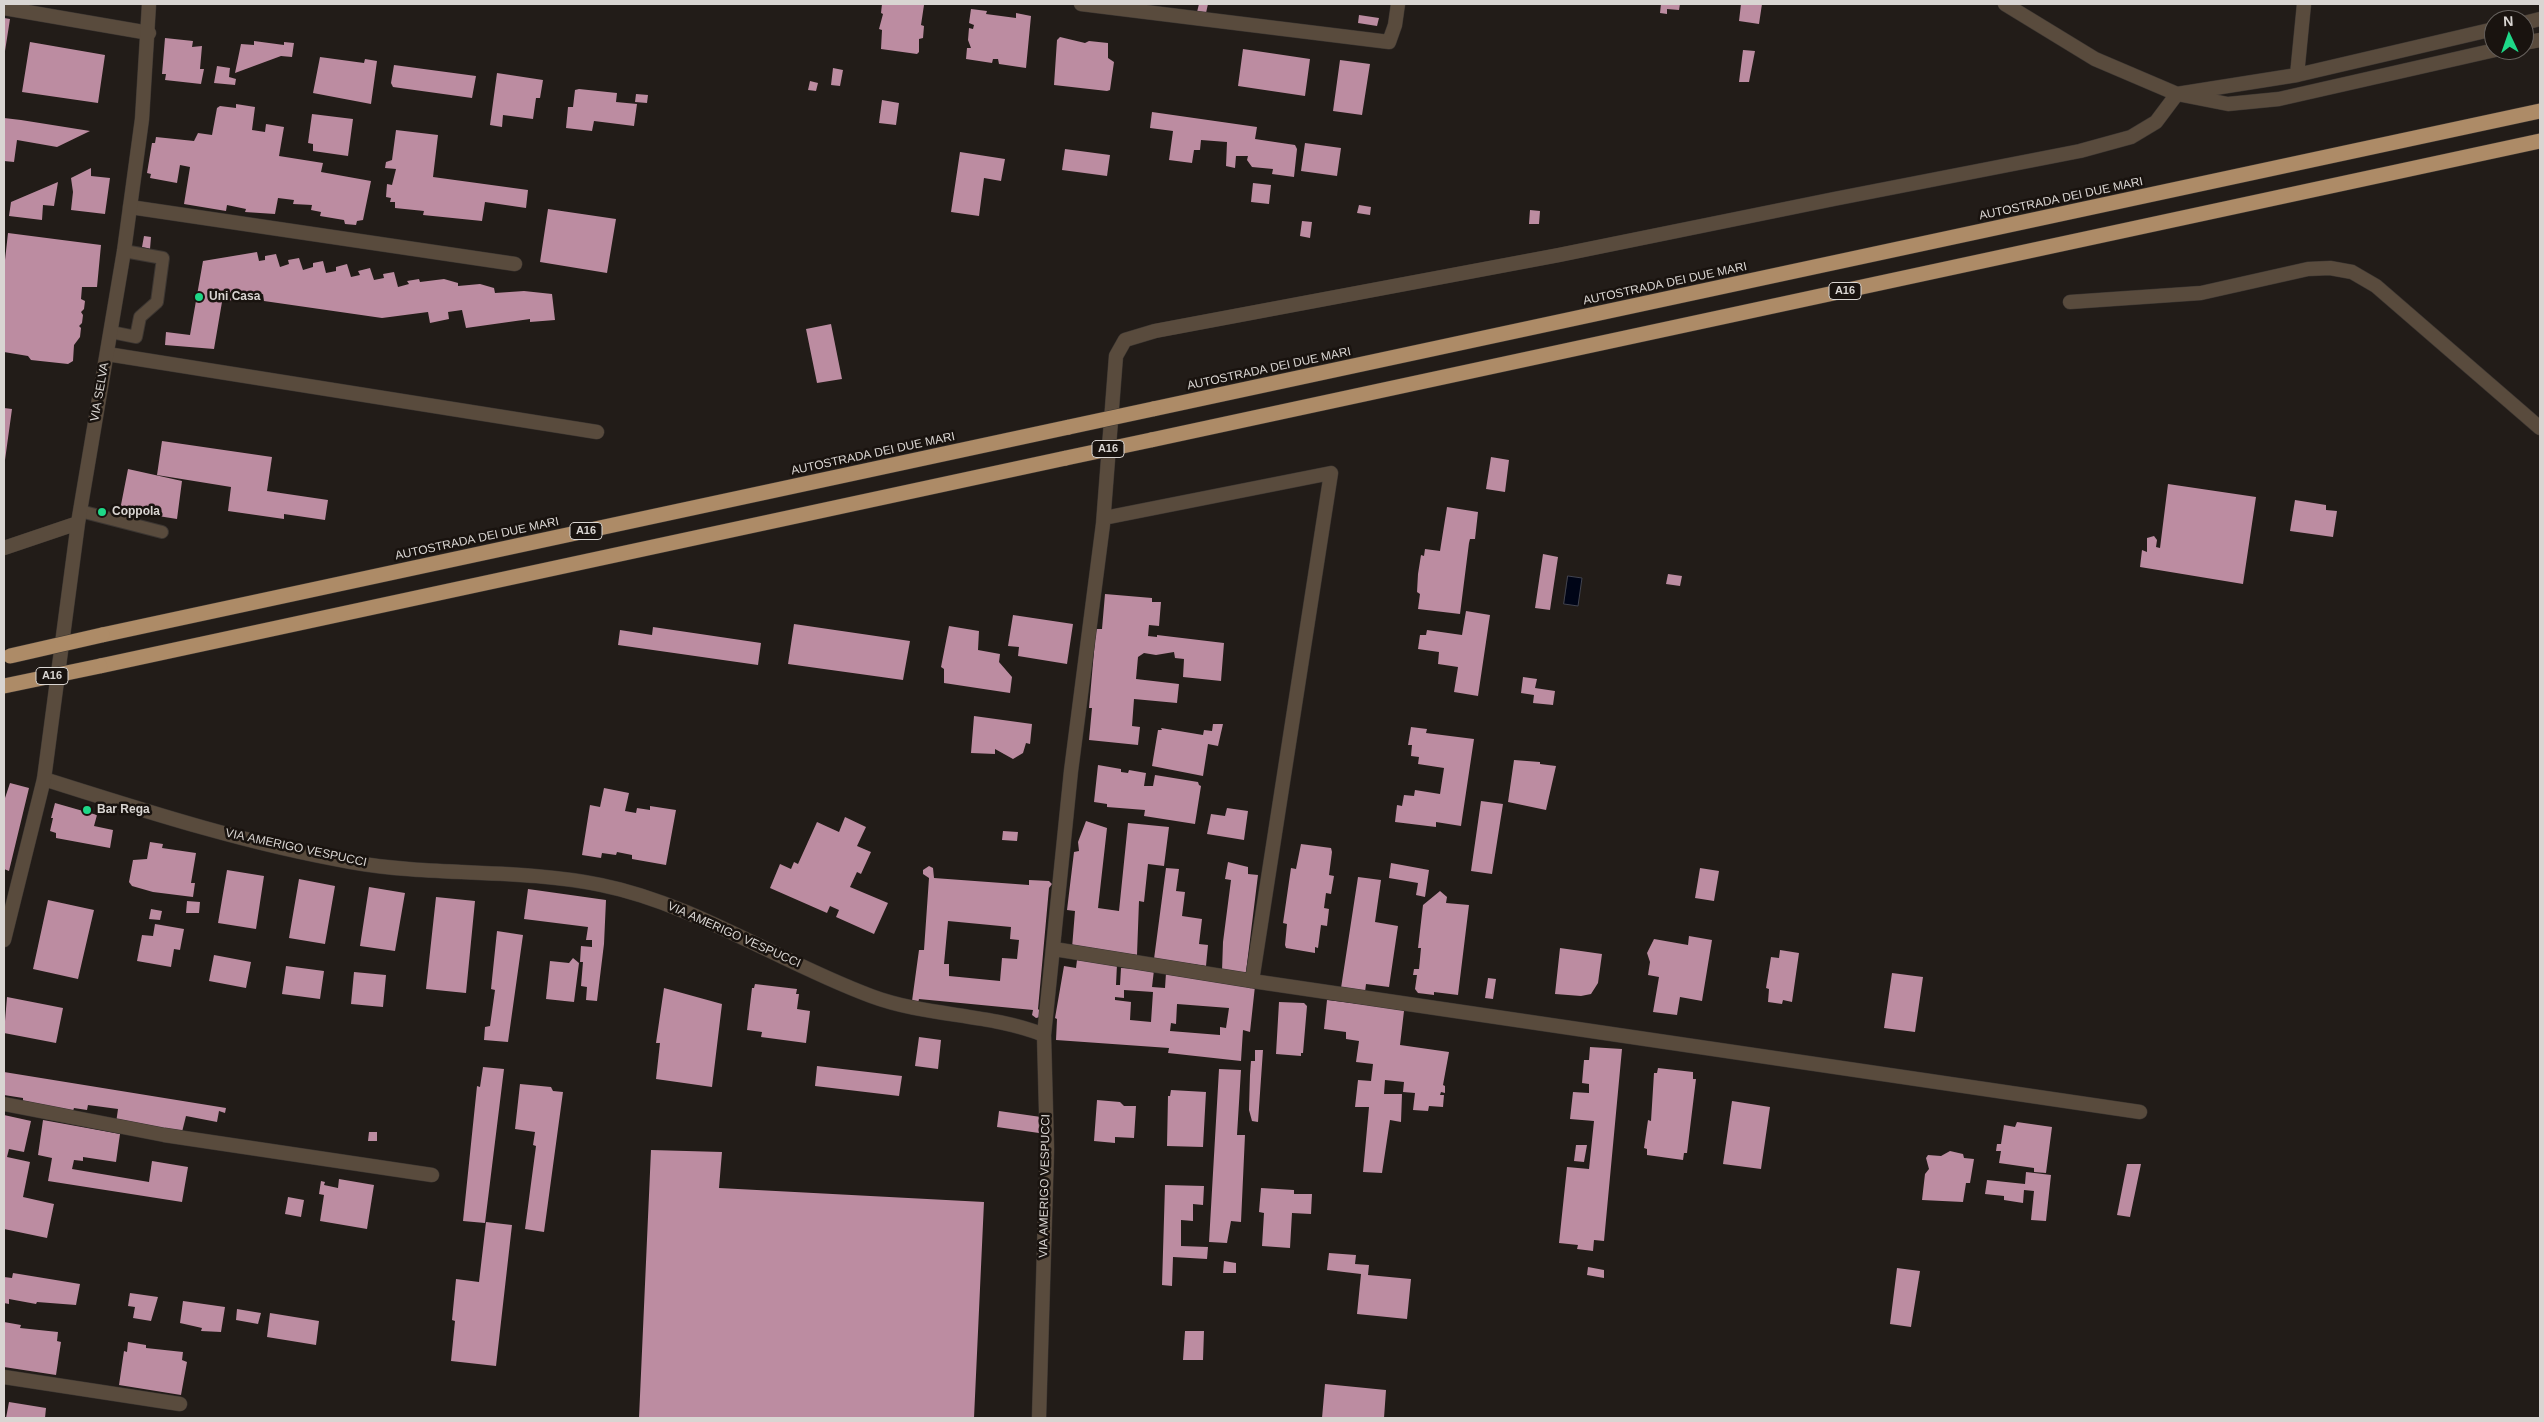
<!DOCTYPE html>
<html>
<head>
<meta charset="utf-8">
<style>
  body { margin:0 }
  #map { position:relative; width:2544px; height:1422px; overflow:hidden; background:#221c18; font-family:Helvetica,sans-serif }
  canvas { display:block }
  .frame { position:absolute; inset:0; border:5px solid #d9d5d2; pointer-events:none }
  .north { position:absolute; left:2484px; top:10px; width:50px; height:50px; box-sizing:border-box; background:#19130f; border:1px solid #66615d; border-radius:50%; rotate:357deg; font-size:14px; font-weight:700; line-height:20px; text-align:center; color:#d9d5d2 }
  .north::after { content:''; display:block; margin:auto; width:18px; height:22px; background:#1ed888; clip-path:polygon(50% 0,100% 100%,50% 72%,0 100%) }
</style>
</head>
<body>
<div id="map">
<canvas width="2544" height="1422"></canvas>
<div class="frame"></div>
<div class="north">N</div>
</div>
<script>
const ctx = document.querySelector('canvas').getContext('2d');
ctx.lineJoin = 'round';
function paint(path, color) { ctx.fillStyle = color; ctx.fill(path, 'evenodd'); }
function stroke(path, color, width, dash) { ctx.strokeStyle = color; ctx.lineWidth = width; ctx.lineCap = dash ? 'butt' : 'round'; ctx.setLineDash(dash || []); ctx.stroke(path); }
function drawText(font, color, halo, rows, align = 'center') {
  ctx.font = font + ' Helvetica,sans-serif'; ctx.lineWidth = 5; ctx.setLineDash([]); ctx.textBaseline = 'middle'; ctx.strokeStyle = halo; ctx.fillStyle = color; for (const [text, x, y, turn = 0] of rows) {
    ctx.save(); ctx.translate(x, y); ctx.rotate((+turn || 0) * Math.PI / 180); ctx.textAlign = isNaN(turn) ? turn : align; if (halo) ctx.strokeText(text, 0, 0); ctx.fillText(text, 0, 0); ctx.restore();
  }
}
const water = new Path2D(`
  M1568,576l14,2 -4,28 -14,-2z`);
paint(water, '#000517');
stroke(water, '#41434f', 1);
paint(new Path2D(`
  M882,4l42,1 -3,20 3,1 -1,12 -4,1v13l-2,2 -36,-5 1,-19 -3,-1 4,-15 -2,-1z
  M1199,4h9l-2,9 -9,-1z
  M1661,4h19l-1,6 -12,-1v5l-7,-1z
  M1741,4h21l-3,20 -20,-3z
  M971,9l16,2 -1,3 30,4v-5l15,3 -5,52 -27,-4 -1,-5h-5l-1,4 -26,-4 1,-11h4l-3,-8 1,-12 4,1 1,-4 -5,-2z
  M1359,15l20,3 -2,8 -19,-3z
  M4,18l6,1 -5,32h-1z
  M1060,37l25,6 4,-2 19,2v15l6,4 -4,28 -3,1 -53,-6 3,-45z
  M165,38l28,3 -1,6 10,-1 -2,23h4l-3,15 -36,-4 1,-6h-4z
  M254,41l30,4v-3l10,1 -2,14 -11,-1 -46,17 6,-29 13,1z
  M30,42l75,13 -7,48 -76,-11z
  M1243,49l67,10 -5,37 -67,-10z
  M1743,50l12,1 -6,31h-10z
  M320,57l44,6 1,-4 12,2 -6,43 -58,-11z
  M1340,60l30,4 -8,51 -29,-4z
  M394,65l82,11 -4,22 -79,-11 -2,-4z
  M217,66l13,2 -1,9 7,2 -1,6 -21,-2z
  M833,68l10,2 -3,16 -9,-1z
  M497,73l46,7 -3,18h-4l-3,21 -30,-4 -1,12 -12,-2z
  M810,81l8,2 -2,8 -8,-1z
  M579,89l38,4 -1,9 21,2 -3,22 -40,-5 -2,10 -26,-3 2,-21h5l2,-17z
  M636,94l12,1 -1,8 -12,-1z
  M882,100l17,3 -3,22 -17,-2z
  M236,104l19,3 -3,23 13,2 1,-8 18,3 -5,29 44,7 -2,9 50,9 -8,39 -6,1 -1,4 -11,-1 -1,-4 -24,-4 1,-4 -10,-2 1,-5 -19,-1 1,-4 -16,-2 -3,16 -30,-2 1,-3 -19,-4 -1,6 -42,-7 6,-37 -10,-2 -3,18 -27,-5 1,-4 -4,-1 5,-30h3l1,-6 38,4 4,-8 14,2 5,-27 3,-2 16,2z
  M1152,112l105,15 -2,12 40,6 2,4 -3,28 -22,-3 1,-5 -21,-2 -5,-7 1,-4h-12l-1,12 -9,-2 1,-24 -26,-2 -1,10h-6l-2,13 -23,-3 4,-29 -23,-3z
  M312,114l41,5 -5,37 -35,-5v-7l-5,-1z
  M4,118l17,2 69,11 -33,16 -40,-7 -3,22 -10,-1z
  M396,130l42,5 -5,42 95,13 -2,18 -41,-6 -3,19 -59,-6 1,-4 -29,-3v-6h-5l1,-4 -5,-1 1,-13 5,1 4,-16 -11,-1 1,-6 6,-2z
  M1305,143l36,5 -4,28 -36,-5z
  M1065,149l45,6 -3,21 -45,-6z
  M960,152l45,7 -4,22 -17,-3 -5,38 -28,-4z
  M91,168v8l19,2 -5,36 -34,-4 2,-18 -2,-14z
  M58,182l-4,24 -11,-1 -1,15 -33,-4 2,-14z
  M1253,183l18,2 -2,19 -18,-2z
  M1359,205l12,2 -1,8 -13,-2z
  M548,209l68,10 -9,54 -67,-11z
  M1530,210l10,1 -1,13h-10z
  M1302,221l10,1 -2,16 -10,-2z
  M8,233l93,12 -4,42h-15l-1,12 4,2 -1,8 -3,3 2,3 -1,8 -3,3 2,2 -1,9 -6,8 -1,16 -5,3 -37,-4 -3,-4 -24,-4v-83z
  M144,236l7,1 -1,12 -8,-2z
  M257,252l2,9 6,-1v-4l11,-2 4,13 9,-3 -1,-4 11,-2 4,12 10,-3v-4l10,-2 3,12 10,-2v-4l11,-3 4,13 9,-2 -2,-4 12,-3 4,12 10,-2 -1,-4 11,-2 4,15 11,-3 -2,-3 12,-2 1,3 24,-3 14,4v3l22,-2 14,4 1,5 29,-2 28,3 3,26 -25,2v-3l-64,9 -4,-18 -14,2 1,7 -19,4 -2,-11 -46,6 -118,-17 -1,-7 -41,8 -8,47 -49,-4 1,-13 24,3 13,-74z
  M831,324l11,55 -25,4 -11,-54z
  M4,408l8,1 -7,51h-1z
  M162,441l110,16 -5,34 61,9 -3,20 -41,-6v5l-56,-8 3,-24 -74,-12z
  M1491,457l18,3 -4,32 -19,-3z
  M128,469l54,12 -5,38 -57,-9z
  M2168,484l88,13 -13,87 -103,-17 2,-17 5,2v-14l7,-2 3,4 -1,7 4,1z
  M2295,500l31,5v5l11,1 -4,26 -43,-6z
  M1447,507l31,5 -3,27h-5l-1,4 -9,71 -42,-5 2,-15 -3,-2 1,-18 3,-19 3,1 1,-7 15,2z
  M1543,554l15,3 -8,53 -15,-2z
  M1668,574l14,2 -2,10 -14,-2z
  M1105,594l47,4v4h9l-2,24 -10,-1 -1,11 9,1v-2l67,8 -3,38 -38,-4 1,-18 -9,-1 -1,-6 -18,3 -12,-2 -6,4 -2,22 43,5 -2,19 -43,-4 -2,27 8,1 -2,18 -49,-5 3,-32h-3l7,-79h6z
  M1466,611l24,4 -12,81 -24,-4 4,-25 -20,-3 1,-12 -21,-3 2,-14h6l1,-5 35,5z
  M1013,615l60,9 -6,40 -49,-8 1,-9 -11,-1z
  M794,624l116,17 -7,39 -115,-16z
  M949,626l30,5 -1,19 22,4 -1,8 13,15 -2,16 -66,-10v-14l-3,-2z
  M653,627l108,16 -3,22 -140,-20 2,-15 32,5z
  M1523,677l14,2 -2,9 20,3 -2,14 -20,-2 1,-8 -13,-2z
  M974,716l58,8 -2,20 -4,-1 -3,10 -10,6 -18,-10v5l-24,-1z
  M1213,724h10l-5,22 -10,-2 -5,32 -51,-10 6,-36h4l-1,-2 42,7 1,-5 8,1z
  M1411,727l16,2 -1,4 48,6 -13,87 -25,-4v5l-41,-5 2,-17 5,1 2,-11 10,1 1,-6 25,4 4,-26 -26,-4 1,-7 -8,-1 1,-11h-4z
  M1514,760l26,2v2l16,2 -10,44 -38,-8z
  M1098,765l23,4v3l7,1 1,-3 17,3 -2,13h9l2,-11 43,7 1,3 2,1 -6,38 -51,-8 1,-6 -38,-3v-3l-13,-2z
  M10,783l19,5 -20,83 -5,-2v-68z
  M604,788l25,5 -4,18 11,2 1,-5 13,2v-4l26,4 -10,55 -34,-6v-4l-15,-3 -1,3 -14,-2 -1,5 -19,-3 8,-50 10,2z
  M1481,801l22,3 -11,70 -21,-3z
  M55,803l42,12 -3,11 19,4 -3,18 -54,-10v-5l-6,-2 3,-13h-2z
  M1227,808l21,3 -4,29 -37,-6 4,-20 14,2z
  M845,817l21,10 -9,19 14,6 -10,22 -4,-2 -7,15 38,16 -14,31 -38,-17 3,-7 -9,-4 -3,7 -57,-25 10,-24 11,5 3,-7 4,2 19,-42 22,10z
  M1086,821l21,7 -9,80 21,3 9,-88 41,4 -5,39 -16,-2 -4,38 -5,-1 -2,54 -65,-7 3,-37 -8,-1 7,-58 5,-1 -1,-9z
  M1003,831l15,1 -1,9 -15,-1z
  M150,842l13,2 -1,4 34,5 -5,30h4l-2,14 -40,-5 -21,-6 -3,-4 4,-22 14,-1z
  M1301,844l30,4 1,4 -3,23 5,1 -3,18 -5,-1 -2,15 5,1 -2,17 -6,-1 -3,23 -3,-1v6l-29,-5 -1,-3 2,-21 -4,-1 8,-55 5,1z
  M1228,862l20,5v7l10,1 -12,97 -3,1 -21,-2 1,-29 8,-62 -6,-1z
  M1391,863l38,7 -4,27 -9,-2 2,-12 -29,-5z
  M929,866l4,2 1,10 95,7v-5l20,1 3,3 -3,4 -11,121 2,2v6l-4,1 -4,-3 1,-5 -114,-11 -1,4 -6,-2 7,-51h5l5,-72 -6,-4v-4zM948,921l63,6 -1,12 9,1 -2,19 -15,-1 -2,23 -51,-5v-12h-5z
  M1166,868l13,1 -3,22 9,1 -3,24 20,3 -3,25 9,1 -2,21 -52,-7z
  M1700,868l19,3 -5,30 -19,-3z
  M227,870l37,6 -8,53 -38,-6z
  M1358,877l23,3 -6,42 23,4 -9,61 -23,-3 -1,8 -24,-4z
  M299,879l36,7 -10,58 -36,-6z
  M369,887l36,6 -10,58 -35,-5z
  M528,889l78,11 -2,44 -7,57 -11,-1 1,-13 -6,-1 2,-24h-3l1,-16 11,1v-7h-6l2,-13 -64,-8z
  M1440,891l7,6 -1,6 23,2 -11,90 -24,-3v3l-16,-2 -3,-4 2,-14h-4l1,-6h5l2,-21h-3l5,-43z
  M436,897l39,4 -9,92 -40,-4z
  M48,900l46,10 -16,69 -45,-10z
  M187,901l13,1 -1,11h-13z
  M151,909l11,2 -2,9 -11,-1z
  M155,924l29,5 -4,21 -6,-1 -3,18 -34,-6 5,-26 11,1z
  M497,931l26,4 -15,107 -24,-2 1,-13 5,-1 5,-36 -4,-1z
  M1689,936l23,4 -10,61 -22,-4 -3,18 -24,-3 6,-35 -11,-2 2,-13 -3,-9 7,-14 34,6z
  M1560,948l42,6 -4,29 -7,11 -10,2 -26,-2z
  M1780,950l19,3 -7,49 -9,-2 -1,4 -14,-2 1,-13 -3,-1 5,-31 8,1z
  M214,955l37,7 -5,26 -37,-7z
  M573,958l6,5 -5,39 -28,-3 4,-38 19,2z
  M1077,960l40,4 -1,21h4l1,-17 33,2 -2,17 13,1 1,-15 89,13 -5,46 -7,-2 -2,31 -73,-8 1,-5 -113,-8 1,-21 -2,-1 9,-52 12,2zM1124,990l29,2 -2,30 -21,-2 1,-18 -16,-2v-3l9,1zM1177,1004l52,4 -3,20 -6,-1v8l-50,-4 1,-8 5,1z
  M286,966l38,5 -4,28 -38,-5z
  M354,972l32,3 -3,32 -32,-3z
  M1892,973l31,4 -8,55 -31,-4z
  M1488,978l8,1 -3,20 -8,-1z
  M755,984l42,5 -1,5h3l-2,15 13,2 -4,32 -45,-6 1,-5 -15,-2 5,-42h2z
  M664,988l58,16 -10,83 -56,-8 4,-36h-4z
  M7,997l56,11 -7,35 -52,-10z
  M1327,1000l75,9 2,2 -4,34 49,7 -6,33 2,1v7l-4,-1 -1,3h4l-1,12 -14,-1 -1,5 -15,-1 2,-17 -12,-1 1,-10 -19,-2 -1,14h18l-1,28 -11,-2 -8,53 -19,-1 6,-65h-14l3,-27 13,1 2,-17 -17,-2 3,-21 -13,-2v-7l-22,-3z
  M1279,1002l25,1 3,3 -4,47h-2v3l-25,-2z
  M919,1037l22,3 -3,29 -23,-3z
  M1590,1047l32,2 -18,192 -10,-1 -1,11 -16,-2 1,-4 -19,-2 8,-76 22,2 5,-48 -24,-2 3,-27 16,1v-9l-7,-1 2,-23h5z
  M1255,1050h8l-5,72 -6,-1 -3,-11 1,-35 1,-14h4z
  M817,1066l85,10 -3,20 -84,-10z
  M483,1067l21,2 -19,154 -22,-2 14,-135 3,1z
  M1658,1068l35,4v7h3l-9,74h-3l-1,7 -36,-5v-6l-3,-1 4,-28 3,1 3,-48h3z
  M1219,1069l22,1 -4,65h8l-4,87 -10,-1 -4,22 -18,-1z
  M4,1072l222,36 -1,5 -6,-2 -2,11 -31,-6 -4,16 -66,-9 2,-14 -30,-4 -1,5 -13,-2 -1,3 -50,-9v-4l-19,-3z
  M520,1084l31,3 2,4 10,1 -19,140 -19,-3 11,-83 -3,-1 2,-13 -20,-3z
  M1171,1090l35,2 -3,55 -36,-1 1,-50h2z
  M1097,1100l23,2 4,4h12l-2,32 -19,-1v6l-21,-2z
  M1732,1101l38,6 -9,62 -38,-5z
  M999,1111l42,6 -2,16 -42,-6z
  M4,1115l27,6 -7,31 -15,-3 -2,8 23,5 -7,35 31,7 -7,34 -43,-9z
  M43,1120l77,14 -4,28 -33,-5v4l-9,-1 -2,9 77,13 3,-21 36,6 -6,35 -134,-21 4,-23 -14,-3z
  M2017,1122l35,5 -6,46 -12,-1v-4l-35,-5 2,-12h-5l1,-7h4l3,-19 11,2z
  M369,1132h8v9h-9z
  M1576,1145h11l-3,17 -10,-1z
  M651,1150l71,2 -3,36 265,14 -10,216h-335z
  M1950,1151l13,3 1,4 10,1 -4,24h-4l-3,19 -41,-2 3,-26 4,-5 -3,-11 2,-3 13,1z
  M2127,1164h14l-11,53 -13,-2z
  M2026,1172l25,3 -5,46 -15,-1 3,-29 -10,-1 -1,13 -19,-3v-4l-19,-2 2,-14 38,4z
  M339,1179l35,6 -7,44 -47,-8 4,-26 -5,-1 2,-13 4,1 -1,3 14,3z
  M1165,1185l39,1 -1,19 -10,-1v17l-12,-1v26l27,1 -1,12 -34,-2 -1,29 -10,-1z
  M1261,1188l33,2v4h18l-1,20 -19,-1 -2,35 -28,-2 2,-33 -5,-1z
  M288,1197l16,3 -3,17 -16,-3z
  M486,1222l26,3 -16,141 -45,-5 4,-40 -3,-1 4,-41 23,3z
  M1329,1253l27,2 -1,9 14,1 -1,10 43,4 -4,40 -50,-5 4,-40 -34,-4z
  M1224,1261l12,2v10h-13z
  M1588,1267l16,3v8l-17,-3z
  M1897,1268l23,3 -9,56 -21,-3z
  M13,1273l67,11 -4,21 -39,-3 -1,2 -27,-5v5l-5,-1v-26l8,1z
  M130,1293l28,4 -7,24 -18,-3 2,-11 -7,-1z
  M183,1301l42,6 -4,25 -20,-1 1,-3 -22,-5z
  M237,1309l24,4 -3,11 -22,-4z
  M270,1313l49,8 -3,24 -49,-8z
  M4,1322l17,3 -1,3 38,4 -1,9 4,1 -5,33 -52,-8z
  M1185,1331h19l-1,29h-20z
  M128,1342l18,3v3l37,4 -1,8 5,2 -6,33 -62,-10 5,-34 3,1z
  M1325,1384l61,6 -2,28h-62z
  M9,1402l37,6 -1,10h-39z`), '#bc8ca1');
const service = new Path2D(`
  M111,332l25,5 4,-20 17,-15 6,-44 -39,-7
  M80,511l82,21`);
const minor = new Path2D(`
  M1081,4l308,38 6,-17 3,-21
  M2005,4l90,55 82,35 51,10 51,-5 216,-49
  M4,8l145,25
  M2524,23l16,-4
  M2524,43l16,-3
  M2297,75l7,-71
  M130,207l385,57
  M2070,302l131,-9 107,-24 22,-1 22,4 24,14 164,142
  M107,354l490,78
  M1104,518l227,-45 -79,508
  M44,779c101,32 203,65 307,83 83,15 168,6 250,23 94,19 180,78 270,111 56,21 118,17 173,39l3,114 -8,269
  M1054,949l205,33 881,130
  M1044,1035l27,-264 32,-247 13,-168 9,-16 30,-9 404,-76 275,-56 246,-48 51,-14 25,-15 21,-28 120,-19 197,-46
  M4,1104l160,31 268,40
  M4,1377l176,27`);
const tertiary = new Path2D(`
  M4,548l74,-25
  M4,940l40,-161 34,-256 46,-272 18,-132 7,-115`);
const motorway = new Path2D(`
  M1153,409l1387,-298
  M1151,440l1389,-299
  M102,635l967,-208
  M100,666l966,-208`);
stroke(service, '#3c3632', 14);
stroke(minor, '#3c3632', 15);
stroke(tertiary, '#3c3632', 15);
stroke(motorway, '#3c3632', 16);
stroke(service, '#594b3d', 12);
stroke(minor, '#594b3d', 14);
stroke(tertiary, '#594b3d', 14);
stroke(motorway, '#ad8b67', 15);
const motorwayBridge = new Path2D(`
  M1069,427l84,-18
  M1066,458l85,-18
  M10,656l92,-21
  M4,686l96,-20`);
stroke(motorwayBridge, '#3c3632', 16, []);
stroke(motorwayBridge, '#ad8b67', 15);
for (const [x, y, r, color] of [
  [199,297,5,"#1ed888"],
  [102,512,5,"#1ed888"],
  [87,810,5,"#1ed888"]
]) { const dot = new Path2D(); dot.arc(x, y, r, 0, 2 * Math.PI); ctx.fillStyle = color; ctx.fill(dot); stroke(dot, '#19130f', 2); }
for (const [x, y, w] of [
  [1845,291,32],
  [1108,449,32],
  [586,531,32],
  [52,676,32]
]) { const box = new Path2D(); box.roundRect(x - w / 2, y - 8.5, w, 17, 4); ctx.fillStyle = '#19130f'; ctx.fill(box); stroke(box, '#d9d5d2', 1); }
drawText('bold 11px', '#d9d5d2', null, [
  ["A16",1845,291],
  ["A16",1108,449],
  ["A16",586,531],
  ["A16",52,676]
]);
drawText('12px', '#d9d5d2', '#19130f', [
  ["AUTOSTRADA DEI DUE MARI",2061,199,-12],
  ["AUTOSTRADA DEI DUE MARI",1665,284,-12],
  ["AUTOSTRADA DEI DUE MARI",1269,369,-12],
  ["VIA SELVA",100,392,-80],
  ["AUTOSTRADA DEI DUE MARI",873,454,-12],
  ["AUTOSTRADA DEI DUE MARI",477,539,-12],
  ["VIA AMERIGO VESPUCCI",296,848,12],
  ["VIA AMERIGO VESPUCCI",734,935,24],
  ["VIA AMERIGO VESPUCCI",1045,1186,-89]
]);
drawText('bold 12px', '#d9d5d2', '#19130f', [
  ["Uni Casa",209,297],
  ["Coppola",112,512],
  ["Bar Rega",97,810]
], 'left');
</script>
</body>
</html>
